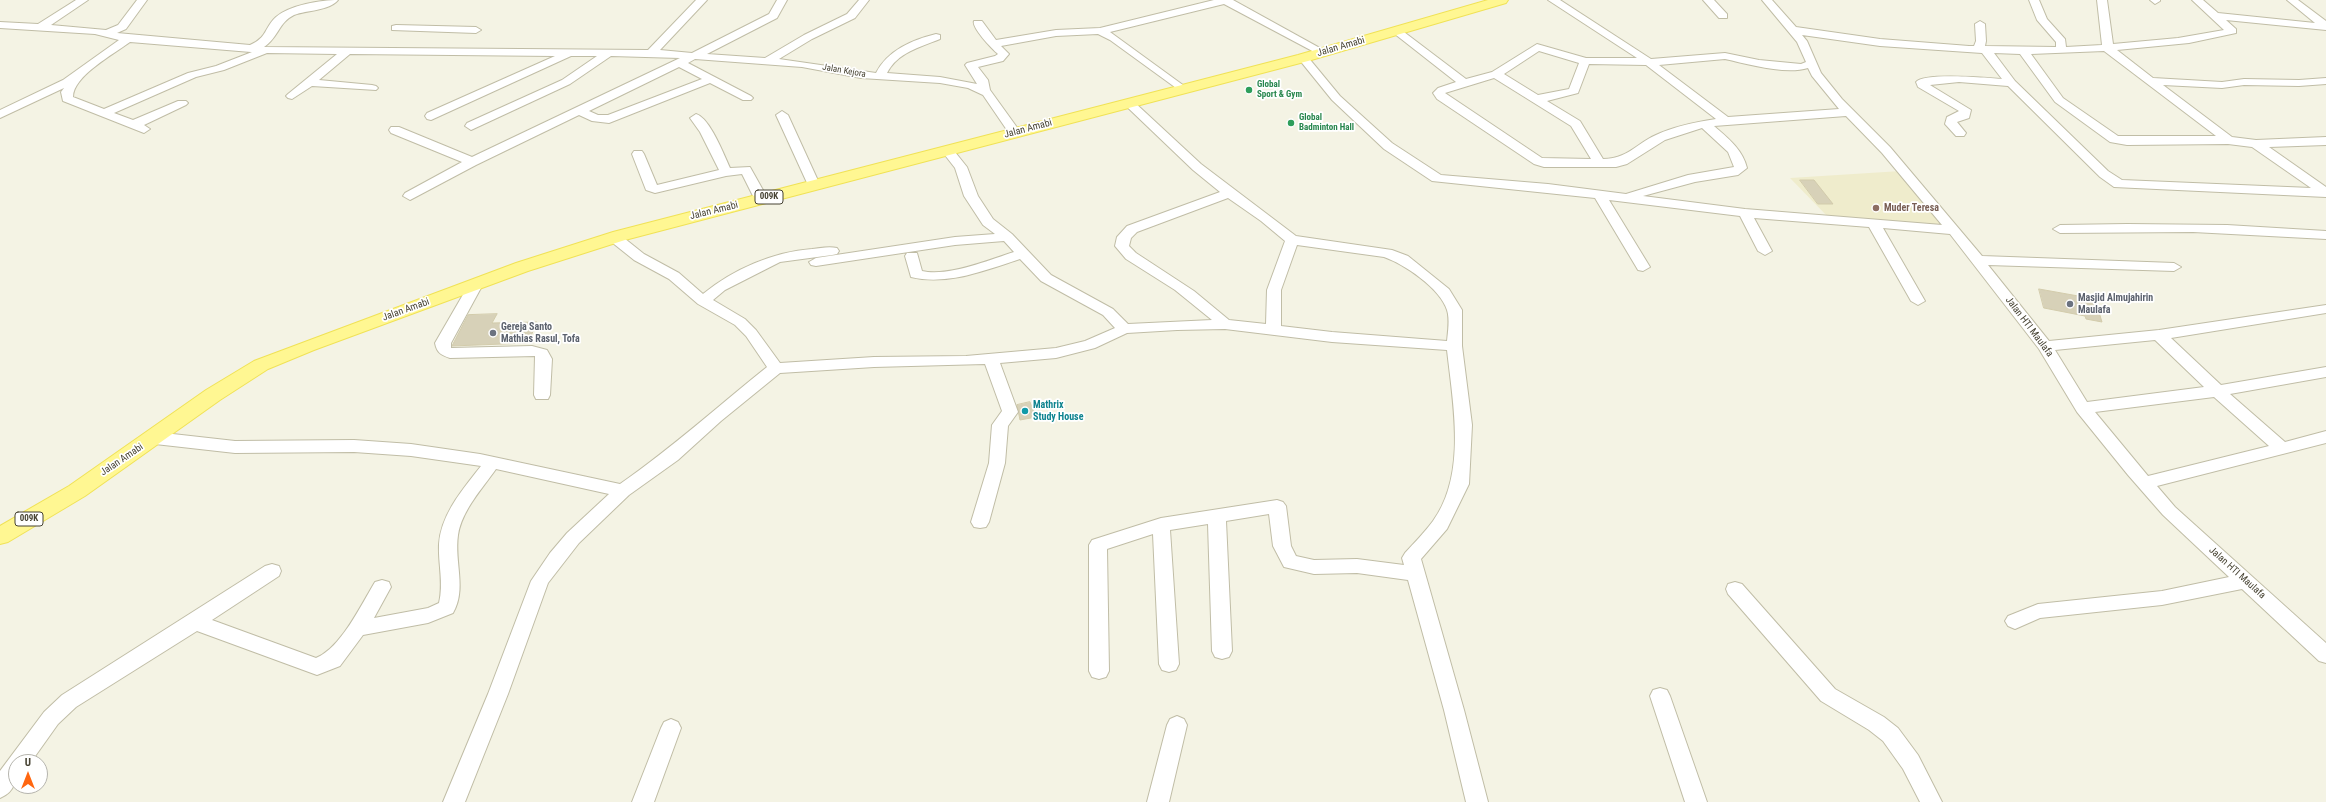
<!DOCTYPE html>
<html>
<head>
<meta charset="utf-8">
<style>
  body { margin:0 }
  #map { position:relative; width:2326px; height:802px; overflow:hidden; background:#f4f3e4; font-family:"Roboto Condensed",sans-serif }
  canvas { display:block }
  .north { position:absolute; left:8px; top:754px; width:40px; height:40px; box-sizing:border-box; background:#fff; border:1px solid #b5b4ad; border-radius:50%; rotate:0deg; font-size:11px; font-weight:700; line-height:16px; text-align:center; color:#474333 }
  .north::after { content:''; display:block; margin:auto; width:14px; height:18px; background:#ff6610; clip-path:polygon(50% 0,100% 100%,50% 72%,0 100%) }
</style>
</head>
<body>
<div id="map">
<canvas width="2326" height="802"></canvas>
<div class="north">U</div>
</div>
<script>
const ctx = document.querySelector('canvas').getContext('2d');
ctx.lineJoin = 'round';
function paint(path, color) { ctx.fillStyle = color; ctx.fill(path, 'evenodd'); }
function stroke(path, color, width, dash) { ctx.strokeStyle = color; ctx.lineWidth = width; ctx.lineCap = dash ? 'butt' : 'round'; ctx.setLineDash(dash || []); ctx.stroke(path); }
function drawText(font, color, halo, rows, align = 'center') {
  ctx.font = font + ' "Roboto Condensed",sans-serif'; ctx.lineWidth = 3.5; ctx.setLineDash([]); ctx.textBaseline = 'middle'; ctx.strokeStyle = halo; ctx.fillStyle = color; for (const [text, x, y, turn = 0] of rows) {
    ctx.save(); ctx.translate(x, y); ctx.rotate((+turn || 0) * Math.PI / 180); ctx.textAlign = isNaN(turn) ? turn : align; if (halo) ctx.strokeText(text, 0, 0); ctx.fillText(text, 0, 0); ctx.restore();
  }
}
paint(new Path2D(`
  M1901,171l44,52 -18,3 -98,-8 -39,-40z`), '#efeccc');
const building = new Path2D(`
  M1800,180h14l19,24h-15z
  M2039,289l56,10 7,23 -16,-3 -1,-3 -41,-8z
  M497,314l-5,9 45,-1 -9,21 -76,3 16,-31z
  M1030,402l6,15 -16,3 -3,-15z`);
paint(building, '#d7d1b8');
stroke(building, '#d2cbab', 1);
const minor = new Path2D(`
  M76,0h12l-37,25 55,5 12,-5 19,-25h10l-21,29 -9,4 133,12c18,-8 14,-17 26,-28 14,-12 45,-17 62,-17 -9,11 -31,10 -44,15 -15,7 -16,23 -30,32l384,3 48,-50h11l-47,50 32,3 77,-39 8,-14h10l-10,18 -70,36 58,4 39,-23 43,-21 12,-14h10l-14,18 -43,21 -33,20 97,14c12,-23 36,-33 60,-39l4,1v4c-20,8 -43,14 -53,34l53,4 37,7 -12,-19 2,-2 28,-7 3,-2c-6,-5 -27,-27 -24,-33h8l14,19 60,-10 44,-2 114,-28h19l94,52 -1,2h-8l-94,-50 -114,28 77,56 2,2 -6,3 -73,-53 -12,-6 -42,2 -55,10 8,8 -6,7 -25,6 10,13 2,10 31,43 -6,4 -4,-1 -28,-41 -15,-7 -28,-5 -79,-5 -59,-11 -107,-8 -7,4 63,33 2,2 -2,2h-8l-33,-17 -101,40 -17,-2 -13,-6 -103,50 -66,35 -7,-4 2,-3 57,-31 -71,-29 -2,-3 2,-3h8l73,30 208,-99 -69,-2 -41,28 -99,46 -6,-4 2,-3 95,-43 35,-24h-26l-140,64 -4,-1 -2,-3 2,-3 128,-57 -205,-2 -31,26 53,5 4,1 2,2 -2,2 -64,-4 -20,13 -4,-1 -2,-2 2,-2 49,-40 -70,-1 -43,17 -28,7 -82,36 19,7 45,-19h8l2,2 -2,2 -42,20 6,4 -6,4 -81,-32 -2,-9 3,-4 -64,30v-8l63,-30 56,-40 -24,-6 -95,-6v-6l38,2zM130,42l121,10h1l-36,14 -28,7 -84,36 -31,-12c0,-21 41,-43 57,-55zM679,67l23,12 -94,36h-10l-9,-4z
  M1548,0h12l91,59 74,-6 34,7 42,4 5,-2 -9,-20 -35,-42h10l24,27 84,12 89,7h5l2,-5 -1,-17 5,-3 5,3 1,17 -1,5 71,1v-5l-19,-22 -8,-20h10l8,19 18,20 1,8 36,-2 -5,-45h10l6,44 65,-6 46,-8 -32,-30h11l15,13 97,10 -28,-23h11l28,21v9l-100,-10 10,9v4l-47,10 -72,7 36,28 69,4 22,-3 55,1 27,-2v6l-27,2 -55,-1 -22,3 -59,-3 69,52 24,3 70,-3v8l-57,2 57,40v10l-212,-10 -14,-10 -92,-91 -49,-4 -29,3 41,25 -2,8 -12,4 9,11 -2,3h-8l-11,-12 2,-7 12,-6 -41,-24 -2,-5c8,-10 72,-4 86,-3l-20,-26 -102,-7 -78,-11 5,6 14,32 21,26 48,48 92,109 192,7 7,4 -7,4 -186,-6 61,76 110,-11 167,-25v8l-155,25 50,47 105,-18v10l-96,17 55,48 41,-11v12l-169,43 18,21 151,136v20l-7,-2 -77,-72 -80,16 -122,13 -25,11 -7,-3 -3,-5 3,-5 30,-12 124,-13 67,-14 -66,-62 -35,-40 -51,-63 -38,-63 -89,-115 -67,-6 42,73 -7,4 -7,-4 -42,-74 -115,-9 18,33 -7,4 -7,-4 -18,-35 -131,-16 41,67 -7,4 -5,-1 -43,-72 -163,-17 -48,-32 -52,-49 -34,-42 5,-3 4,1 33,40 52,47 49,32 107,9 78,10 62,-19 46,-8 -6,-15 -26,-24 -37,12 -38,24 -11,3h-72l-10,-3 -97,-65 -4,-6 5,-5 18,-6 -65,-51 5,-3 4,1 66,50 26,-7 45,-28 49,14h51zM1539,51l40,12 -10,26 -31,6 -34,-21zM2104,51l112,85h-98l-55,-38 -32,-44zM1994,53l26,1 35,48 55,40 17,3 101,-1 24,3 59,41 -189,-8 -14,-9 -93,-90zM1725,59c23,5 60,16 83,9l4,8 27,33 -111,8 -69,-52zM1589,64l57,1 70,54c-20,3 -41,7 -60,16 -20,9 -29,24 -53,24l-23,-38 -33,-20 31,-8zM1494,78l77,48 20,33 -49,-1 -97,-65zM1846,116l36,37 60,72 -197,-16 -102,-13 52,-14 43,-7 9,-7c-4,-18 -19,-30 -33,-42zM2155,340l49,47 -117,15 -32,-52zM2214,397l55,49 -121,30 -53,-64z
  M1703,0h11l13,14v4h-8z
  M2150,0h10v1l-5,3z
  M396,25l80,2 5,3 -5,3 -84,-3v-4z
  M1129,100l4,1 68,63 95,72 96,14 16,6 41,33 13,21v36l10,79 -3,59 -22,45 -26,30 43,151 24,92h-22l-22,-92 -36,-130 -51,-7 -43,1 -30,-7 -11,-21 -4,-32 -43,7 6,130 -3,6 -7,2 -7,-2 -3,-6 -4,-127 -38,6 9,134 -3,6 -7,2 -7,-2 -3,-6 -6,-130 -46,15 2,122 -3,6 -7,2 -7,-2 -3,-6v-126l3,-5 69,-22 116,-18 6,2 3,4 5,40 5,10 18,4 43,-1 47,6 -2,-7 3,-5c9,-10 20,-21 28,-32 34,-47 20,-117 14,-171l-115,-8 -107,-13 -48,1 -50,3 -32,15 -39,10 -56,5 18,49 -10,14 -3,37 -16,59 -3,5 -6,1 -6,-1 -3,-5 18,-59 3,-38 10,-14 -17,-47 -111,3 -94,6 -59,48 -43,39 -49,35 -50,48 -31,40 -40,111 -43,108h-22l45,-108 43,-113 19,-28 17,-20 42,-39 -113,-25c-14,20 -34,41 -38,66 -4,27 9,54 -5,78l-25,10 -65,12 -23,31 -23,9 -120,-44 -121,76 -18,17 -27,38h-15c0,16 1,29 -16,36v-27l44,-59 18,-17 203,-129 7,-2 7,2 2,5 -2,5 -67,44 104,38c25,-10 45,-53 59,-76l7,-2 7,2 2,5 -17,31 54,-10 11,-5c5,-20 -1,-39 0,-59 2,-30 24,-55 42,-78l-70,-10 -57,-4 -119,1 -80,-9 -6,-2 -2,-4 2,-4 6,-2 80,9 119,-1 57,4 69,10 140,30c52,-36 98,-78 147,-117l-21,-31 -11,-11 -37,-21 -29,-25 -35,-19 -25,-20 -2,-3 2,-3h10l25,20 35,19 24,21c31,-25 70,-42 109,-45 9,-1 17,-3 25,-1l2,3 -2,3 -5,1 -52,7 -55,28 -12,10 32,19 11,11 24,33 94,-6 92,-1 90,-8 29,-7 30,-13 -12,-13 -62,-34 -21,-22c-34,11 -73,27 -109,18l-6,-21 2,-3h10l5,18c26,6 67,-11 92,-19l-10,-11 -49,4 -139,21 -5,-1 -2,-3 7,-4 139,-21 40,-3 -12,-9 -19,-29 -9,-28 -14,-18 6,-4 4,1 16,20 11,29 15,23 19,15 39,41 62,34 15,15 84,-4 -37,-30 -49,-31 -11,-13 2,-9 10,-11 93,-34 -27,-22 -68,-65 -2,-2zM1228,198l33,23 24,20 -18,49 -1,34 -37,-4 -35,-29 -58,-38 -7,-7 2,-8 6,-6zM1297,245l87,12c20,7 56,31 63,53 3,9 1,22 0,31l-115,-9 -51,-6v-36z
  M782,111l6,4 32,70 -1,3h-10l-1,-3 -32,-70z
  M696,114c14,4 28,41 34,54l20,-1 18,32 -2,3h-10l-14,-28 -16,2 -71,17 -9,-3 -14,-36 2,-3h8l2,3 13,31 62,-15 -19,-38 -10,-14z
  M2127,224l100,1 99,6v8l-133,-7 -133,1 -7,-4 7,-4z
  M475,282l7,4 -31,57v5l81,-2 15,4 5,9 -2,36 -2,4h-12l-2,-4 1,-39 -85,2c-9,-3 -13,-5 -15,-15l33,-57z
  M1735,582l7,2 93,105 49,28 14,11 20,27 24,47h-22l-17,-33 -20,-28 -14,-11 -48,-29 -93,-107 -2,-5 2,-5z
  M1660,688l7,2 3,6 37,106h-22l-35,-106 3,-6z
  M1177,716l7,3 3,6 -18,77h-22l20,-77 3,-6z
  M671,719l7,3 3,6 -27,74h-22l29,-74 3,-6z`);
const major = new Path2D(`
  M1488,0h20l-2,3 -198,58 -683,179 -97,31 -214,79 -46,19 -48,31 -135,96 -77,46 -8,2v-18l69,-40 137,-96 48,-29 262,-98 97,-31 685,-177z`);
stroke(minor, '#c0bda6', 2);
stroke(major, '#f0e256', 2);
paint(minor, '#fff');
paint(major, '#fff792');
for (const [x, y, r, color] of [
  [1249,90,4,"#2e9e5b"],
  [1291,123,4,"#2e9e5b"],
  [1876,208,4,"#8d6e63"],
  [2070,304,4,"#6b7280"],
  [493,333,4,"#6b7280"],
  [1025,411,4,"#0f9aa8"]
]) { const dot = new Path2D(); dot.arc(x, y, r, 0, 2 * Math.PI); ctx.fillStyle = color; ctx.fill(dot); stroke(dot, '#fff', 1.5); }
drawText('9px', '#474333', '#fff', [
  ["Jalan Kejora",844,71,10]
]);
drawText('bold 9px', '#27864d', '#fff', [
  ["Global",1257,85],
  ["Sport & Gym",1257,95],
  ["Global",1299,118],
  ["Badminton Hall",1299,128]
], 'left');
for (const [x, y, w] of [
  [769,197,28],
  [29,519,28]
]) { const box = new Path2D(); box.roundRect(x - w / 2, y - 7, w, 14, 3); ctx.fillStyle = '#fff'; ctx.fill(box); stroke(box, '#474333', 1); }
drawText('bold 9px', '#474333', null, [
  ["009K",769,197],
  ["009K",29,519]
]);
drawText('10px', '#474333', '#fff', [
  ["Jalan Amabi",1341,47,-16],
  ["Jalan Amabi",1028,129,-15],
  ["Jalan Amabi",714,211,-14],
  ["Jalan Amabi",406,310,-20],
  ["Jalan HTI Maulafa",2029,327,53],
  ["Jalan Amabi",122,460,-34],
  ["Jalan HTI Maulafa",2237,573,42]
]);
drawText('bold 10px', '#785e54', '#fff', [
  ["Muder Teresa",1884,208]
], 'left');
drawText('bold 10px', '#5b616d', '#fff', [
  ["Masjid Almujahirin",2078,298],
  ["Maulafa",2078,310],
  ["Gereja Santo",501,327],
  ["Mathias Rasul, Tofa",501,339]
], 'left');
drawText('bold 10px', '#0d838f', '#fff', [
  ["Mathrix",1033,405],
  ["Study House",1033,417]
], 'left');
</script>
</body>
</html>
